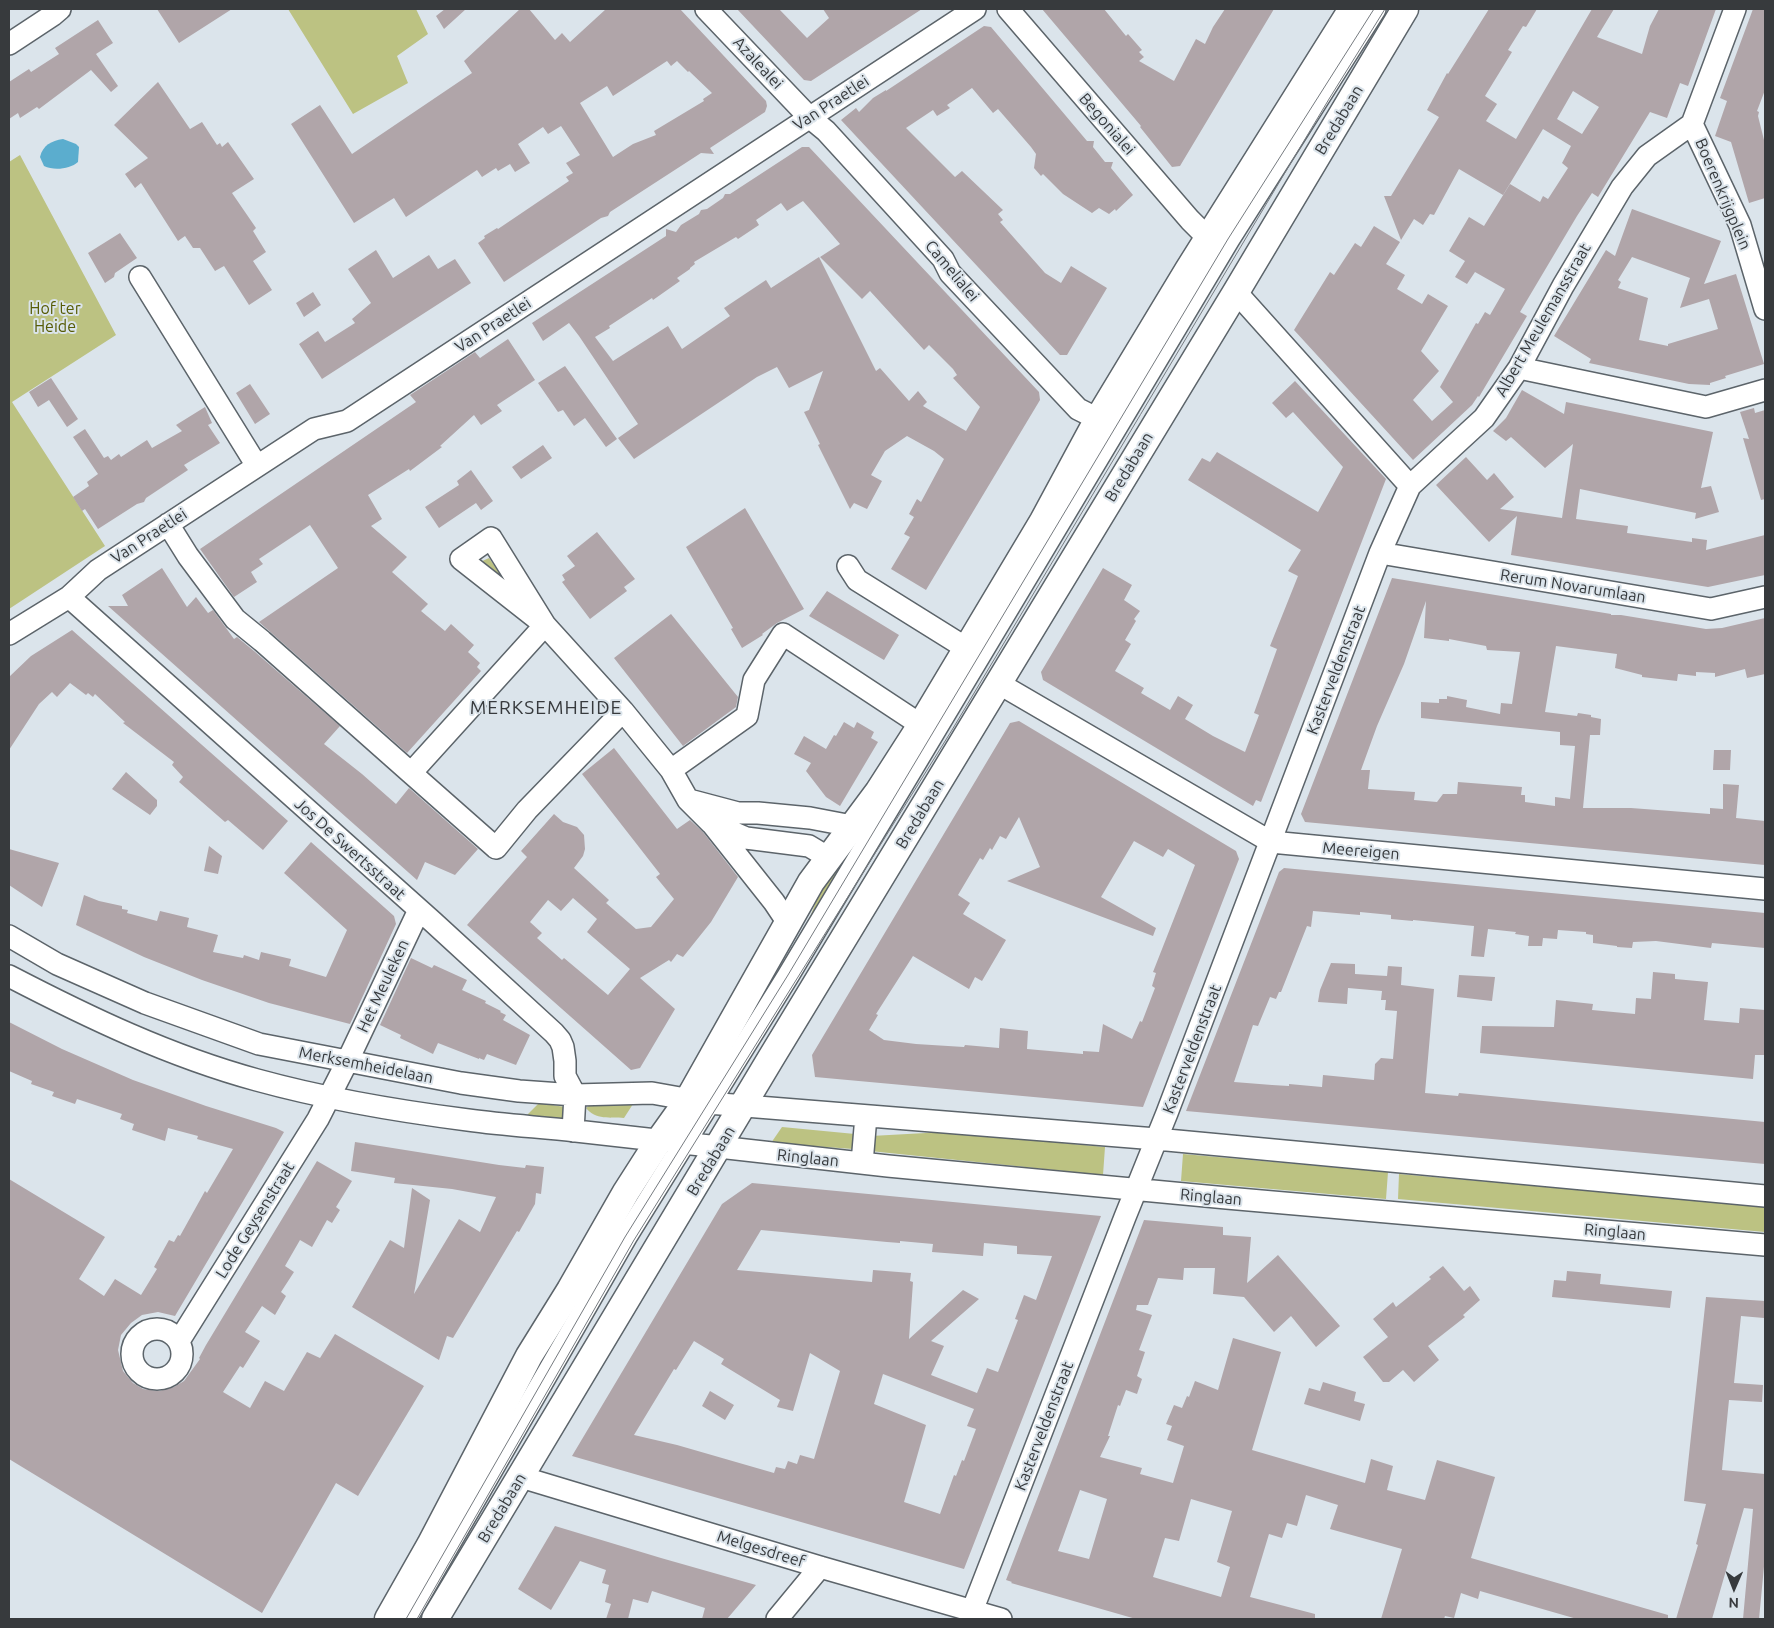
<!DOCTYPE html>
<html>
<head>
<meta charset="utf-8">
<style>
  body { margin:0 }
  #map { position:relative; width:1774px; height:1628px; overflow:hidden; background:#dbe4eb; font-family:Ubuntu,sans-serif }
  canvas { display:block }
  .frame { position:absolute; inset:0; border:10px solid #373a3d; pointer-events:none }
  .north { position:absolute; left:1709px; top:1563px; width:50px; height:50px; -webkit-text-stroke:4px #dbe4eb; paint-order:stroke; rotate:181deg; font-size:14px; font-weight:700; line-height:20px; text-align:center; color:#373a3d }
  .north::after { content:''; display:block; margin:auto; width:18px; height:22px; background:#373a3d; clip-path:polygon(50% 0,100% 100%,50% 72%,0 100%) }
</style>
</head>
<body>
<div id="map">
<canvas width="1774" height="1628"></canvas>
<div class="frame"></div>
<div class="north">N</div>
</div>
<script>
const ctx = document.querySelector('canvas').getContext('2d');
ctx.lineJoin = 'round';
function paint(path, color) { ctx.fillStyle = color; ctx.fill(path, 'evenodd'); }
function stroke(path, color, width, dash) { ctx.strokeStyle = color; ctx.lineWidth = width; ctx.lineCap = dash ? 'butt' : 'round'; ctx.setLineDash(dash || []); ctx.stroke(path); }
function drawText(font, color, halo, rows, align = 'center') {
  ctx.font = font + ' Ubuntu,sans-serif'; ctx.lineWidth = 4; ctx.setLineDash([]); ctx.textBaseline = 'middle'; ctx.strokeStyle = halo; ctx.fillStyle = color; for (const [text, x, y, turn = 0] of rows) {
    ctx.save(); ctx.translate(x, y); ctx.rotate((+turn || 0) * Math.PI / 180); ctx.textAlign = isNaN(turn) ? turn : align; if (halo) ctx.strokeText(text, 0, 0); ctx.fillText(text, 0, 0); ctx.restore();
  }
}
paint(new Path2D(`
  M288,9h128l12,25 -31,22 11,27 -55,31z
  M20,155l96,180 -104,67 93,144 -96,63v-447z
  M489,558l15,22 -26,-17z
  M892,788l-107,174 25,-45 15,-38z
  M539,1103l26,4 -1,11h-40z
  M633,1104l-9,14c-13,-1 -29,2 -38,-10l4,-3z
  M782,1127l73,7 -2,15 -82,-6z
  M944,1132l161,15 -2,28 -233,-24 1,-15z
  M1183,1154l205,18 -2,27 -205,-18z
  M1399,1174l366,32v26l-367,-33z`), '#bcc282');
paint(new Path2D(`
  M63,139l13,5 3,3 -1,15c-8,7 -24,9 -34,4l-4,-9c3,-12 11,-16 23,-18z`), '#5badce');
paint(new Path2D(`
  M157,9h75l-53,34z
  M445,9h21l-22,20 -8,-13z
  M520,9h9l26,31 7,-7 8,9 36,-33h74l86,92 1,5 -2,6 -55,36 4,6 -13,-1 -91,59 -2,4 -7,2 -97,64 -26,-39 7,-5 -1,-2 13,-8 1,1 71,-48 -3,-4 7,-4 -7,-10 14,-8 -19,-29 -13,8 -5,-7 -25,17 12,19 -15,9 -5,-8 -12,7 -2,-3 -14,9 -5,-7 -71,47 -12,-19 -40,25 -63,-99 29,-19 32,49 120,-81 -8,-12zM667,61l4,5 6,-5 11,11 1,-1 23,22 -9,6 1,2 -50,30 2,4 -23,9 -20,13 -33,-54 27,-17 6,10z
  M737,9h42l28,29 22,-20 -6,-9h99l-111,72 -7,-1z
  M1042,9h62l22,27 2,-2 14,16 -3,2 5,5 -5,4 35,20 22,-42 9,5 8,-17 12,-18h49l-94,157 -8,1 -32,-40 1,-1z
  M1489,9h48l-11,18 -3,-1 -15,24 4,2 -27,44 12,8 -11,17 30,18 76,-130h22l-17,28 45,17 8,-28 9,-17h57l-28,77 -8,-3 -13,35 -17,-6 -52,85 -6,-4 -15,23 -57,96 7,4 -48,81 -1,-1 -6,9 -59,55 -119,-130 36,-58 4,3 21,-32 6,4 13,-21 26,16 -14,22 19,11 -8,14 25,15 6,-10 20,12 -27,45 18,20 -26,29 19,21 21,-19 -13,-15 36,-64 2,1 7,-12 5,3 15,-26 -30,-17 -8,12 -12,-7 10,-16 -16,-10 20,-34 15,9 26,-42 30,18 3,-6 5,3 20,-31 -6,-5 9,-17 -28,-17 -40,66 -44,-26 -25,46 -4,-1 -7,11 -9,-6 -13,21 -17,-44h7l48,-79 -12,-7 20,-37 1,1zM1573,91l26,16 -17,27 -25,-15z
  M1753,9h12v81l-8,21 2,1 -1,4 7,28v54l-16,5 -18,-61 -16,-6 12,-35 -7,-3z
  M98,20l15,23 -17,11 22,32 -7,6 -20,-22 -52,39 -2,-2 -17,11 -2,-5 -9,6v-37l20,-13 2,3 28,-18 -4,-6z
  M984,26l7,1 96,114h7l-1,6 12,15h8l-2,6 22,27 -17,16 -1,-2 -6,5 -10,-6 -7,5 -29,-19 -20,-20 -2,2 -7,-8 2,-14 -5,-7 -33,-38 -5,4 -21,-25 -25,17 3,3 -13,8 -4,-6 -27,18 49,49 7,-6 41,39 -5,4 5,6 -3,2 45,51 16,10 10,-17 36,22 -40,67h-7l-219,-235 15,-12 3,4 14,-14 13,-8v1z
  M158,82l32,47 12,-7 15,23 3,-2 2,4 6,-5 26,37 -22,14 24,35 -3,3 13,21 -13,9 19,29 -23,15 -25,-39 -9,5 -15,-23h-7l-8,-12 -7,5 -37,-58 -6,5 -10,-14 23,-16 -34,-33z
  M802,147h7l230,245 1,8 -114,190 -35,-21 19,-32 -6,-3 10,-17 -5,-3 8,-15 4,3 23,-43 -10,-8 -27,-15 -22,15 -14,24 11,6 -15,28 -13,-6 -4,6 -32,-64 2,-1 -16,-32 5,-2 14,-39 -34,17 -12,-21 -20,10 -123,82 -16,-21 20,-14 -59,-88 -10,-13 -26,18 -11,-18 134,-87v-7l10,3 5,-7 18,-11 2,-4 6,-1 16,-11 2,-4h5zM803,201l37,43 -20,13 42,42 8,-8 54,59 5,-5 24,24 4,6 -4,3 27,29 -14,24 -43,-25 4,-4 -9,-11 -9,10 -29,-33 -4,3 -57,-114 -48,31 -5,-8 -42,28 6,8 -48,33 -14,-23 -55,35 -18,-24 15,-9 -1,-2 43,-28 1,2 27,-19 -3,-3 13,-9v-1l5,-4 -1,-2 42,-25 2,2 21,-14 -3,-5 25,-17 6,8z
  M1632,209l89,32 -17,43 32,-10 28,90 -39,12 1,2 -16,5v2l-21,-1 -100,-21 2,-4 -37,-23 52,-86 9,6zM1632,257l58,21 -10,30 29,-9 9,30 -50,15v2l-29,-6 9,-42 -30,-10 3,-6 -3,-2z
  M120,233l17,25 -22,15 -1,4 -9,6 -17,-30z
  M376,250l17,28 36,-23 9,14 17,-10 16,24 -149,96 -23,-35 19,-13 7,11 30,-19 -3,-4 19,-16 -23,-34z
  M313,292l8,13 -17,12 -8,-14z
  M508,339l27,41 -38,25 5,6 -21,14 -7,-10 -34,31 2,1 -32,24 -1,-2 -41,26 14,24 -11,7 36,31 -15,15 36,32 -7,7 24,20 6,-7 23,21 -6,7 12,11 -3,4 4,4 -74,82 -148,-131 79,-54 -28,-43 -51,34 4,5 -12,8 6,10 -23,15 -34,-48 216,-147 -6,-7 65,-43 5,6z
  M565,366l52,73 -11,8 -21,-29 -11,8 -11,-16 -5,2 -20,-29z
  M51,378l27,41 -11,8 -18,-27 -11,7 -9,-15z
  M1295,381l91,98 -125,323 -5,-2 -3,6 -210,-126 -2,-8 62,-104 29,17 -8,15 16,11 -6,8 2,2 -11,19 6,4 -16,27 29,17 -3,5 29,17 8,-14 15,9 -8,14 28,17 32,16 14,-37 -5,-2 23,-64 -7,-3 28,-70 -10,-5 13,-21 -113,-70 14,-22 8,4 7,-10 101,60 25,-45 -50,-55 -7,6 -14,-15z
  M250,384l20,30 -15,10 -19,-31z
  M1522,390l42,24 2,-12 147,30 -12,56 10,-2 8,26 -24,7 1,-6 -116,-24 -4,30 52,7 -1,7 65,9v-4l15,2 -1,10 59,-15v40l-57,12 -197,-32 6,-39 -28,26 -53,-57 30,-28 21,23 7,-7 20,24 -14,12 62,9 11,-74 -28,24 -34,-31 -5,4 -13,-10 13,-13z
  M205,407l7,16 -4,2 12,18 -36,22 4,5 -42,28 -2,4 -7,2 -39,25 -13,-20 -3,2 -9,-14 16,-11 -2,-4 11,-8 -25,-37 12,-8 19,29 4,-2 3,4 8,-6 2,3 26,-17 5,8 30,-17 -6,-6z
  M1754,408l1,5 10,-3v89l-4,1 -18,-62 6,1 -9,-27z
  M543,445l9,13 -31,21 -9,-12z
  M471,470l22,31 -12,9 -5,-7 -37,25 -14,-21 34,-22 -2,-4z
  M745,508l59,101 -27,14 -15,11 1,1 -21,13 -11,-19 2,-1 -47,-81z
  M597,532l38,47 -11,8 3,4 -37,28 -28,-37 3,-2 -3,-5 13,-9 -8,-10z
  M162,568l25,39 9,-10 12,16 5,-3 21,29 3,-2 17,14 86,75 -16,18 38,30 34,30 13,-16 69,61 -23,26 -30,-13 -8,18 -309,-274h20l-6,-11z
  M1392,578l219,36v1h10l85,14 16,-1 43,-10v56l-18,4 -2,-9 -30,8v-4l-19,-1v4l-18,-2 -1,7 -35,-4v-2l-27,-7 2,-14 -61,-8 -11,66 32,4 1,-3 13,2v2l10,2 -1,16h-10l-7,73h48l79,6v-6l13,1v-25l16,1 -3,33 29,3v44l-460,-43 -4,-8zM1426,601l-2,37 25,3v-2l37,7 1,4 33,2 -8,52 -11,-1 -1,11 -34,-7 1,-7 -20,-4v3h-8v4l-18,-1v16l139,14v13l15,1 -5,53 -15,-2v9l-30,-4v-7h-4l1,-8 -64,-5 -1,12h-14l-6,8 -23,-2 1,-8 -47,-3 2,-19h-9l16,-44 27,-62z
  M827,591l72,44 -15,25 -75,-44z
  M671,614l67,83 -2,10 -53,39 -69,-88z
  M72,630l216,191 -25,29 -35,-30 -3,2 -46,-40 4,-5 -11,-12 2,-3 -51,-39 2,-1 -30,-28 -2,3 -5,-4 -2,2 -16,-12 -13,14 -5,-5 -13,12 -30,46v-73l22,-21z
  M1019,721l217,130 3,8 -96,248 -328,-30 -3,-22 198,-332zM1019,817l21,50 -33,14 146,55 3,-8 -55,-31 33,-56 29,16 5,-8 27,16 -42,107 3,1 -4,13 3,2 -13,34 -2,-1 -8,18 -29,-15 -4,28 -16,-1v3l-56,-5 1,-18 -28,-3 -1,20 -34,-3 -1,2 -48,-3 -32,-4 -15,-10 9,-15 -2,-1 37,-58 56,33 6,-12 7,4 24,-41 -43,-26 7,-11 -12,-8 22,-37 3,2 7,-12 2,2 8,-14 6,3z
  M844,722l10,6 3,-6 17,10 -3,6 7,4 -38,64 -14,-9 -20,-26 5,-8 -17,-9 10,-18 22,13 8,-14 2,1z
  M614,748l63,81 13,-9 13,12 35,45 -27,45 -28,35 -6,-3 -6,8 -2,-2 -29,18 35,31 -35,59 -9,2 -164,-145 60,-68 -6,-6 33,-37 9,8 14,5 7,8 1,14 -2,7 -9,12 35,32 -3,3 30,26 15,-2 23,-28 -18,-22 4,-3 -78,-100zM573,898l24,21 -10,13 43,37 -22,26 -44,-37 -2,2 -25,-22 5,-5 -12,-11 18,-22 13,11z
  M1714,750h17l-1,20h-17z
  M126,772l31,28v6l-7,9 -38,-26z
  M311,842l83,74 2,8 -46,100 -81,-21 -67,-23 -58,-23 -68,-32 8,-30 15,6 23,5v3l6,1 -1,3 30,8 3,-10 29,7 -2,9 31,8 -5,17 30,6 1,-3 15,5 2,-8 30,7 -2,7 37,11 21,-47 -63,-57z
  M209,846l13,10 -4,18 -14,-3z
  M9,849l50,14 -17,44 -33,-22z
  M1284,868l481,45v35l-53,-5 -1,5 -55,-7 -23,1 -1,6 -15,-1v-1l-24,-3v-8l-7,-1v-2l-28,-2 -1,9 -14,-1 -1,8h-14l1,-10 -14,-2 1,-2 -28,-3 -4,28 -13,-1 3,-30 -61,-6v1l-22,-2v-4l-31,-3v3l-47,-4 -2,16 -4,-1 -26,66h-2l-3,7 -6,-2 -12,29 -5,-1 -19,57 38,3 17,1v-2l33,3 1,-12 51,5 1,-16 6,-6 12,1 4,-48 -12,-1 1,-10h-5l1,-9 -34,-3 -1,16 -29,-2 2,-12 11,-27 24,1v10l32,2 1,-10 14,1 -1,18 33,4 -9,104 33,3 1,-3 306,29v42l-579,-53 93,-239z
  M411,958l21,10 2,-3 33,15 -5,10 24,11 -1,2 16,8 -1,1 6,3 -3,5 27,15 -14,30 -29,-11 -3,6 -5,-2v1l-41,-16 -5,11 -33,-16 1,-3 -21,-10z
  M1653,972l22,2v5l33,3 -4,38 35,3 1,-15 25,2v45h-10l-2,24 -273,-26 2,-27 72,1 2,-27 37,4 -1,6 43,4 1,-16 15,1z
  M1459,975l36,2 -3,24 -35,-4z
  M9,1022l53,27 71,31 73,26 70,22 8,4 -109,184 -17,-4 -16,3 -11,8 -10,12 -3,15 5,21 10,12 10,6 16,2 15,-4 10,-6 16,-22 -1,-1 7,-13 111,-184 35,20 -16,26 4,3 -8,13 -5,-3 -15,27 -12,-7 -15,26 9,6 -13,20 5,4 -11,19 -13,-9 -17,26 15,9 -17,27 -3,-2 -17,26 27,16 15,-27 19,10 23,-39 13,6 15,-24 89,52 -66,110 -22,-13 -74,130 -253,-154v-280l96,58 -26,42 25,17 11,-17 26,16 16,-26 -3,-2 15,-27 5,2 4,-7 2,1 25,-45 2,2 26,-44 -36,-10 1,-3 -30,-8 -3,13 -33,-11 2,-6 -14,-5 2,-5 -45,-15 -2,5 -23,-8 2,-4 -23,-8 1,-3 -23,-10z
  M355,1142l144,23 26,3 1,-3 18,2 -3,27 -5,-1 -1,11 -16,28 -2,-1 -64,107 -6,-2 -8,24 -87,-53 38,-67 14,8 8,-60 18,12 -16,94 45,-75 21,13 16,-35 -44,-8 -58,-6 1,-5 -44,-7z
  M752,1183l349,33 -137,353 -392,-113 150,-252zM761,1230l126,12 13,1v-2l33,3 -1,8 51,4 1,-13 33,3v8l35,2 -16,44 -12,-5 -9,24 3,1 -20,52 -11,-4 -10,25 -46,-18 13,-29 -13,-5 48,-42 -16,-9 -54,49 4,-57 -3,-1 1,-8 -38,-3 -1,12 -135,-12zM694,1341l30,18 -3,5 59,36 -3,7 16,4 17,-58 30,18 -26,88 -14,-4 -3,9 -9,-3 -3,8 -9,-2 -2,6 -97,-28 -43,-10 40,-66 2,1zM883,1374l91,35 -7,17 9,3 -12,32 -2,-1 -6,16 -2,-1 -14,39 -36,-12 22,-77 -52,-21z
  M1144,1220l79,7v8l28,2 -4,46 31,-28 62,71 -24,21 -25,-31 -17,16 -30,-35 -31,-3 2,-26h-31l-1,12 -25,-2 -10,27h-11l-1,5 16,5 -13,35 6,2 -8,24 5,3 -5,15 -11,-4 -6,16 -2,-1 -10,31h2l-10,21 42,11 -2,6 33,9 11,-37 -17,-6 5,-14 -6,-2 8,-19 8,3 5,-12 2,1 6,-16 23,9 15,-52 48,14 -29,98 113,33 6,-24 22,7 -6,24 38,10 12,-40 58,17 -24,81 197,57v4h-91l-97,-28 -2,8 -17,-6 -7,25 -9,-2 -1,3h-63l21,-70 -72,-20 8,-24 -32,-10 -9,31 -10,-3 -5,15 -13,-4 -19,63 65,17v5h-179l-125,-36 1,-1 -6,-2zM1080,1490l27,9 -18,60 -31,-8zM1191,1499l41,12 -15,51 13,5 -9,30 -68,-20 12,-39 14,3z
  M1443,1266l21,25 6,-5 10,14 -17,15 2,2 -37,29 11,14 -25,22 -11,-12 -14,12h-6l-20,-25 25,-20 -15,-18 20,-17 3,5 35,-28 -2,-2z
  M1567,1271l34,3 -1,10 72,7 -2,17 -118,-11 2,-17 12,1z
  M1706,1297l59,4 -1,17 -23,-2 -7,67 29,2 -1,17 -33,-2 -7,70 43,4v82l-6,63h-16l10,-110 -9,-1 -32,111h-36l22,-74 -2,-1 10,-40 -22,-3z
  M1323,1382l33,10 -2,9 11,3 -5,17 -56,-17 5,-16 11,3z
  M710,1391l24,14 -9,15 -23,-14z
  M555,1526l106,32 95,27 -29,34h-25l3,-11 -53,-17 -4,12 -15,-4 -5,20h-22l5,-15 -6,-2 4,-17 -7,-2 4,-13 -26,-9 -29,49 -33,-21z`), '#b0a5a9');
const minor = new Path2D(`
  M706,9l103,108 17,14 117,128 7,14 128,136 20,10
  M1008,9l182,211 18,18
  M9,44l44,-29 7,-6
  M1692,124l48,101 25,84
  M1692,124l43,-115
  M140,277l117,189
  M1236,292l174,194
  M1519,368l187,39 59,-17
  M168,524l20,32 47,63 27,22 149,132
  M1380,553l331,56 54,-12
  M848,566l9,14 109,68
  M69,597l364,325 121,111 6,7 3,7 2,14v15l10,19 -2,36
  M9,634l60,-37 29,-27 216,-141 33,-8 628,-412
  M998,683l273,159 494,47
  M623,711l-96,99 -31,38 -85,-75 134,-148 -84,-66 30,-21 54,87 78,86 48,59 17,30 23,23 35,15 63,8 20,12
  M671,770l76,-54 7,-36 29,-46 138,91
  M689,800l49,13h20l52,5 42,8
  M713,825l61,77 14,21
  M9,936l48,28 88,39 114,41 202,39 58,8 56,4 77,-2 56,10 448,36 609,57
  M9,976c79,41 160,80 248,104 69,19 140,31 211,40 36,5 72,7 108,11 104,12 208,24 312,35 292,29 585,54 877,79
  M862,1163l4,-47
  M132 1354a25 25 0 1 1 50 0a25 25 0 1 1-50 0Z
  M179,1341l139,-222 29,-57 72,-152
  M521,1477l299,90 181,52
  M972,1611l153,-394 42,-104 213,-560 30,-67 74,-68 35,-50 44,-82 59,-99 25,-31 45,-32
  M406,1619l220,-382 162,-261 441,-737 146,-230
  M777,1619l43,-52`);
const major = new Path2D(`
  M388,1619l42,-74 99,-189 41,-66 56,-98 32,-50 30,-42 123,-218 67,-90 43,-67 122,-204 55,-102 90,-149 164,-261
  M435,1619l336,-561 465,-766 169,-283`);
stroke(minor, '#5c646a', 24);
stroke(major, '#5c646a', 29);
stroke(minor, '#fff', 21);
stroke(major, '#fff', 26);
stroke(new Path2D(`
  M406,1619l219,-382 163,-262 440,-736 146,-230
  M417,1619l217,-379 318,-510 377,-631 56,-90`), '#767b80', 1);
drawText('16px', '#373a3d', '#dbe4eb', [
  ["Azalealei",758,63,47],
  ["Van Praetlei",831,103,-33],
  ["Bredabaan",1339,120,-59],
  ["Begonialei",1107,124,49],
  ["Boerenkrijgplein",1723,194,67],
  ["Camelialei",952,271,50],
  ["Albert Meulemansstraat",1543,320,-60],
  ["Van Praetlei",493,325,-33],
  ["Bredabaan",1129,467,-59],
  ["Van Praetlei",149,536,-33],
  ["Rerum Novarumlaan",1573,586,9],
  ["Kasterveldenstraat",1336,670,-69],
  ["Bredabaan",920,814,-59],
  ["Jos De Swertsstraat",350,849,42],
  ["Meereigen",1361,851,5],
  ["Het Meuleken",383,986,-65],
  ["Kasterveldenstraat",1192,1049,-69],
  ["Merksemheidelaan",366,1065,11],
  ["Ringlaan",808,1158,6],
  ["Bredabaan",711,1161,-59],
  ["Ringlaan",1211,1197,5],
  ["Lode Geysenstraat",255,1220,-58],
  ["Ringlaan",1615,1232,5],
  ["Kasterveldenstraat",1044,1426,-69],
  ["Bredabaan",502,1508,-59],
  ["Melgesdreef",761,1549,17]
]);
drawText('16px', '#575c06', '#dbe4eb', [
  ["Hof ter",55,309],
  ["Heide",55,327]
]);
ctx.letterSpacing = '1px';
drawText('19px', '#373a3d', '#dbe4eb', [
  ["MERKSEMHEIDE",546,708]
]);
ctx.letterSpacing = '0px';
</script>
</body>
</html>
